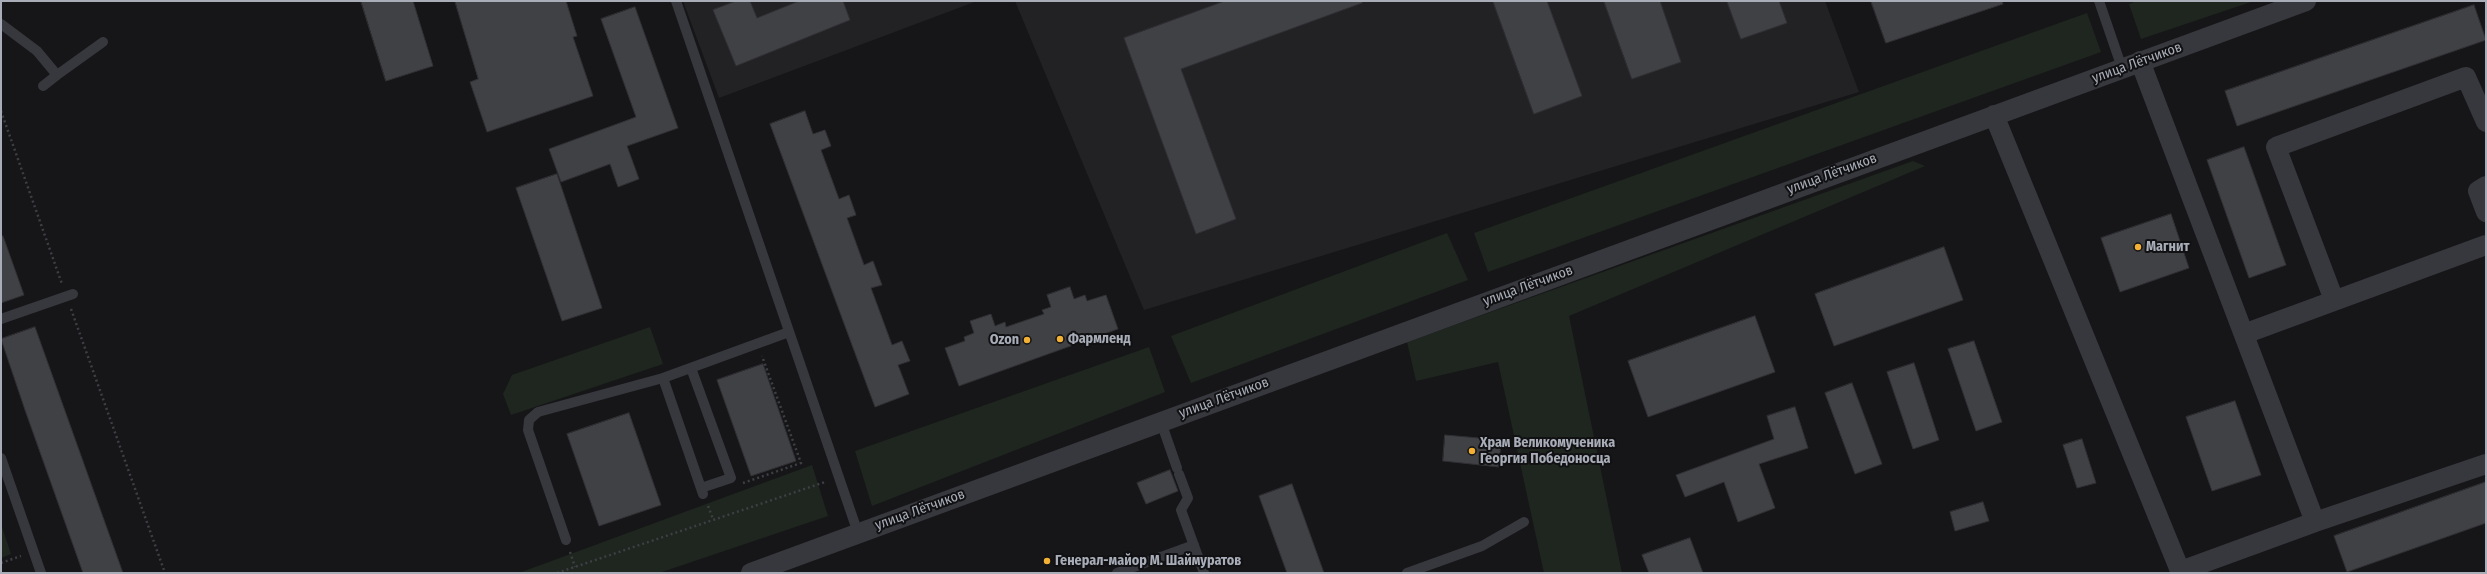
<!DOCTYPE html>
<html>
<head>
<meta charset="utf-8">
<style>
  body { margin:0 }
  #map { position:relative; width:2487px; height:574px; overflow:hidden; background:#161618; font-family:"Fira Sans Condensed",sans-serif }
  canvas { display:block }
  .frame { position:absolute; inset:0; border:2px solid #a8adb8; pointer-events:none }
</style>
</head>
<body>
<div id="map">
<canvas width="2487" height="574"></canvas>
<div class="frame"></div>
</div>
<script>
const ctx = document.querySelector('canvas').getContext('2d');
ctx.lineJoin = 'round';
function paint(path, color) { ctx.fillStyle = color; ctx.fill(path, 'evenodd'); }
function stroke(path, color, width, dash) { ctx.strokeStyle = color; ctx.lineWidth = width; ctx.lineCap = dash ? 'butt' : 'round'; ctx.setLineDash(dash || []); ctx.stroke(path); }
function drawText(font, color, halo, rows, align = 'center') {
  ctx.font = font + ' "Fira Sans Condensed",sans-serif'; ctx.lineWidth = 4; ctx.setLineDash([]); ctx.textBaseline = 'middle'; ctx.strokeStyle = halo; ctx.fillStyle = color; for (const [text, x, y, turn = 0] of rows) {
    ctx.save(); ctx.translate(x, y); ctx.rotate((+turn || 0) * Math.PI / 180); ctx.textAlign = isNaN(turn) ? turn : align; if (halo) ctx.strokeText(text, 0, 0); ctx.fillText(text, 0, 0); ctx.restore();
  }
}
paint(new Path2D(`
  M683,1h294l-258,97z
  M1015,1h810l34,91 -715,218z`), '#222225');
paint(new Path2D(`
  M2137,1h117l-113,38 -12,-35z
  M2087,13l14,39 -613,220 -14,-39z
  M1913,161l12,5 -356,150 53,257h-78l-46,-211 -82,19 -9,-39z
  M1447,233l21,47 -277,103 -20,-47z
  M650,327l13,37 -152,51 -8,-21 9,-19z
  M1149,347l16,45 -293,114 -17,-55z
  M812,465l16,51 -169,57h-140z
  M1,524l10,30 -10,4z`), '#1e261f');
const building = new Path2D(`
  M361,1h52l20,65 -47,15z
  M455,1h111l11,35 -4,1 20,59 -106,36 -17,-50 8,-3z
  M736,1h14l7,17 42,-17h44l7,19 -114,46 -23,-56z
  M1225,1h137v2l-181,66 55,150 -40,15 -72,-196z
  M1493,1h54l35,95 -48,18z
  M1604,1h56l21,61 -49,17z
  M1727,1h52l8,22 -46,16z
  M1871,1h131l1,3 -117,39z
  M2474,5l12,35 -249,86 -12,-35z
  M635,7l43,121 -51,18 12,33 -21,8 -8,-23 -49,18 -12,-33 87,-32 -35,-98z
  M805,111l8,23 12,-4 6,16 -10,4 18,49 10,-4 7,20 -9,3 17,47 9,-4 9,24 -11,3 21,57 10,-4 8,20 -12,4 11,29 -34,13 -105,-283z
  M2244,147l42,118 -37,13 -42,-118z
  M557,174l45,134 -40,13 -46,-133z
  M2171,214l18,54 -69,24 -19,-54z
  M3,236l21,59 -23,8v-66z
  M1944,247l19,53 -129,46 -19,-52z
  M1070,287l4,12 11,-4 2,6 19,-6 12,34 -159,57 -14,-38 20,-7 -1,-4 10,-4 -4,-12 21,-7 4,12 10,-4 1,5 38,-13 -2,-4 9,-3 -4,-12z
  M1755,316l20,56 -127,45 -20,-56z
  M35,327l88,246h-40l-58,-163 -24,-71z
  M1974,341l28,81 -26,9 -28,-82z
  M1914,363l25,77 -26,9 -26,-77z
  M763,364l33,97 -45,15 -34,-96z
  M1852,383l30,81 -27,10 -30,-81z
  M2235,401l26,74 -49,16 -26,-74z
  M1795,407l13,41 -49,16 16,44 -37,14 -14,-40 -39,15 -9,-22 98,-36 -7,-23z
  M629,413l32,92 -62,21 -32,-92z
  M1445,435l56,5 -2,27 -56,-6z
  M2082,439l14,44 -19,5 -14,-43z
  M1170,470l8,21 -32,13 -9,-21z
  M2486,482v41l-139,49 -13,-36z
  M1292,484l32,89h-37l-28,-77z
  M1983,502l6,19 -34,10 -5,-19z
  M1690,538l13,35h-54l-7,-18z`);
paint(building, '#404145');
stroke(building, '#303034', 1);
stroke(new Path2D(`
  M1,111l61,173
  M71,309l94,264
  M743,483l58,-20 -39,-107
  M708,506l5,13
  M570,552l5,15
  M1,563l20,-7
  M557,573l268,-91`), '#3d3f44', 2.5, [2, 3]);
stroke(new Path2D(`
  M676,1l182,532
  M2099,1l23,67
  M1,24l36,27 20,24 46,-33
  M43,86l14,-11
  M1,319l72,-25
  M691,368l40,110 -30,10
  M663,378l126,-46
  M1161,422l16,46
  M1,458l40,115
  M1179,474l9,24 -7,12 23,63
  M566,540l-38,-110 1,-10 9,-8 125,-34 40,116
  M1117,573l77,-28
  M1407,573l75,-27 42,-24`), '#37383d', 10);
stroke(new Path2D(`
  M2140,61l175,461
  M1994,115l187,458
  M2486,186l-8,5 8,21
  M2334,300l-58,-153 190,-70 20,45
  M2244,334l242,-89
  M2181,571l134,-49 171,-58
  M751,573l1555,-572`), '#37383d', 20);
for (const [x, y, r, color] of [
  [2138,247,4,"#f2b134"],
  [1060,339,4,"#f2b134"],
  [1027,340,4,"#f2b134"],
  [1472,451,4,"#f2b134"],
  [1047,561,4,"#f2b134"]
]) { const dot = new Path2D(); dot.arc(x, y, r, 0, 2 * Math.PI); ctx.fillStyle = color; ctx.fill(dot); stroke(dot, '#111113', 1.5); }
drawText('14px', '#a8adb8', '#111113', [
  ["улица Лётчиков",2137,63,-20],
  ["улица Лётчиков",1832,174,-20],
  ["улица Лётчиков",1528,286,-20],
  ["улица Лётчиков",1224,398,-20],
  ["улица Лётчиков",920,510,-20]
]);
drawText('bold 14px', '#a8adb8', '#111113', [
  ["Магнит",2146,247],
  ["Фармленд",1068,339],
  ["Ozon",1019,340,"right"],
  ["Храм Великомученика",1480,443],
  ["Георгия Победоносца",1480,459],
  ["Генерал-майор М. Шаймуратов",1055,561]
], 'left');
</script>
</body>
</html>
